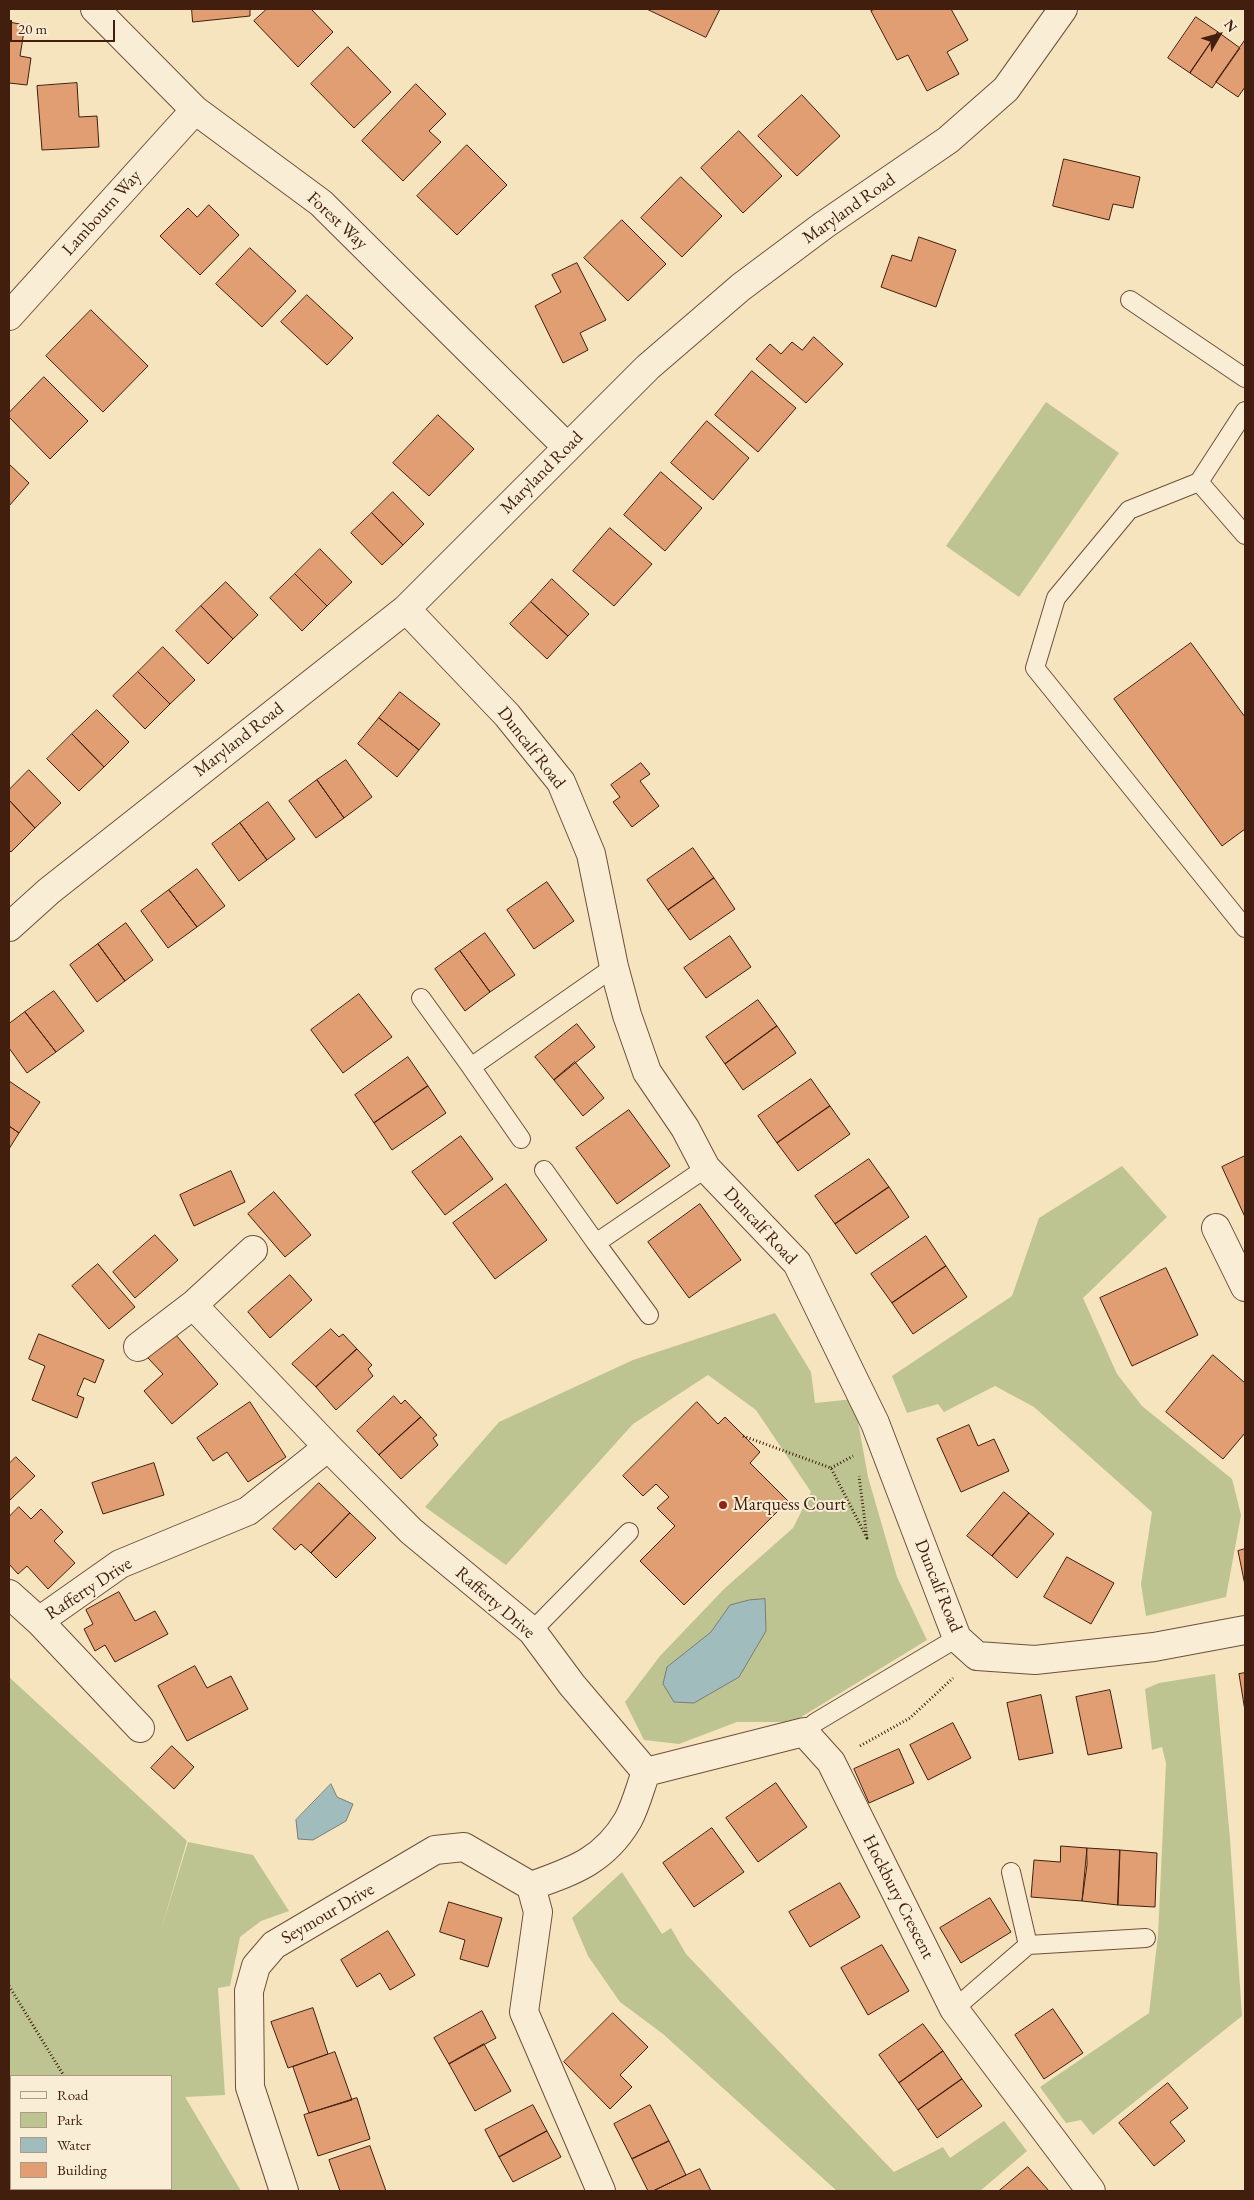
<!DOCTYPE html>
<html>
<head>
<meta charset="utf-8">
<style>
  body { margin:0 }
  #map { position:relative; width:1254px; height:2200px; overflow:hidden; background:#f6e4bf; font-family:"EB Garamond",serif }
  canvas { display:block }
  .frame { position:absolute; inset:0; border:10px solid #411e0e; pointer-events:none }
  .legend { position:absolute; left:10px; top:2075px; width:162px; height:115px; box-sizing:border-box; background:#f9edd5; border:1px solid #af9a85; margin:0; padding:6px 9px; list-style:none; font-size:15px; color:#411e0e }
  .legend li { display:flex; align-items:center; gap:10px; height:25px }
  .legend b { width:25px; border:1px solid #af9a85 }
  .north { position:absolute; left:1194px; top:10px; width:50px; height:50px; -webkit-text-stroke:4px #f9edd5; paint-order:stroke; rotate:52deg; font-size:14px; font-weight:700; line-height:20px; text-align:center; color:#411e0e }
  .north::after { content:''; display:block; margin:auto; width:18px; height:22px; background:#411e0e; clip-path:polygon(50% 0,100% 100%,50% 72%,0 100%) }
  .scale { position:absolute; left:10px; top:20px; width:105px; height:22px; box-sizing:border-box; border:2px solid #411e0e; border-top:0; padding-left:6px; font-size:15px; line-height:18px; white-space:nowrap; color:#411e0e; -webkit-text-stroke:4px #f9edd5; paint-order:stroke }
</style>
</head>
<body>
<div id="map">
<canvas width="1254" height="2200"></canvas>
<div class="frame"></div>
<ul class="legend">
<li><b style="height:6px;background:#f9edd5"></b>Road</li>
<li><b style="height:14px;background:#bdc491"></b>Park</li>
<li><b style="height:14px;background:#a1bcbc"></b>Water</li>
<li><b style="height:14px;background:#e19e72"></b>Building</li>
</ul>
<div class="north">N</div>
<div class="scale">20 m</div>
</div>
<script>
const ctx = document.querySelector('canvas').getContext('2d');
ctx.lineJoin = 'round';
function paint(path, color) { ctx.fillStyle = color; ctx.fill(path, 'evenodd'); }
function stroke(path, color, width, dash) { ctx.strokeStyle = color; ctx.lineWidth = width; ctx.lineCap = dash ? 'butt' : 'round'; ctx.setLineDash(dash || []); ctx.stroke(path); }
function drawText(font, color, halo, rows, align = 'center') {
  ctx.font = font + ' "EB Garamond",serif'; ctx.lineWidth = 4; ctx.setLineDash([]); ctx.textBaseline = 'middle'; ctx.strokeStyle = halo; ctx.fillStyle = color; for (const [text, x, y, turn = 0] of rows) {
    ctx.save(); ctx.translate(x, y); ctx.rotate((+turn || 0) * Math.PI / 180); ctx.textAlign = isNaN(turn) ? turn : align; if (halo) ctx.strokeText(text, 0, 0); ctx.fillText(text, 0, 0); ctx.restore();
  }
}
paint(new Path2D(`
  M1046,402l73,51 -100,144 -73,-51z
  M1122,1166l45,51 -84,81 34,76 25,32 90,73 9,36 -15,82 -80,19 -5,-32 11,-72 -118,-105 -39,-21 -51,26 -6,-8 -31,9 -15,-37 120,-80 27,-78z
  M775,1313l36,59 4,31 39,-4 14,78 29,100 30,63 -134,82h-56l-58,22 -35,-4 -19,-38 35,-46 64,-67 69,-61 18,-36 -55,-82 -48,-35 -75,49 -127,141 -81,-58 74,-85 134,-62z
  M1215,1674l15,165 12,177 -149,119 -12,-15 -15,3 -26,-36 109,-74 9,-78 8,-172 -4,-16 -10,3 -7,-61 14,-6z
  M9,1677l178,164 -26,89 27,-88 65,13 36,56 -28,10 -21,16 -10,49 -12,2 7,107 -40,2 56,94h-232zM171,2076v113h-160v-113z
  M622,1872l40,62 9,-6 15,26 208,218 49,-25 7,11 54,-37 23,30 -47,40h-143l-174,-157 -43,-32 -32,-46 -16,-38z`), '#bdc491');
const water = new Path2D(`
  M765,1599l1,32 -27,46 -45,26 -20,-1 -11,-18 4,-17 44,-35 19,-27 19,-5z
  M331,1784l6,13 16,7 -7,17 -33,19 -15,-1 -2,-19z`);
paint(water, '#a1bcbc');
stroke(water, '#7b7d76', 1);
const building = new Path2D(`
  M192,9h58v7l-57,6z
  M267,9h44l22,23 -35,35 -44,-46z
  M647,9h73l-14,28z
  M876,9h75l17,31 -21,12 12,22 -32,17 -19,-36 -11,5 -26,-49z
  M1196,17l22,15 -28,41 -22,-15z
  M9,22l16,3 -5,31 11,2 -4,27 -18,-2z
  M1218,32l22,16 -28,40 -22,-15z
  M1245,40v47l-7,10 -22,-15z
  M348,47l43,45 -37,36 -43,-44z
  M77,83l2,34 18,-1 2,31 -57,3 -5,-64z
  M416,84l30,30 -17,17 12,11 -38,39 -41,-40z
  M802,95l38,41 -43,40 -39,-40z
  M739,131l43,45 -39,37 -42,-45z
  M467,145l40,40 -50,50 -40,-39z
  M1064,159l76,18 -7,31 -20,-4 -4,16 -56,-14z
  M681,177l41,39 -40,41 -41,-39z
  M209,205l30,30 -39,40 -40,-39 28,-28 9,9z
  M622,220l44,44 -38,37 -44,-43z
  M919,237l37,13 -20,57 -55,-20 11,-32 19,6z
  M250,248l46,43 -34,36 -46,-43z
  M577,263l29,57 -26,13 8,17 -25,13 -28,-57 26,-14 -9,-17z
  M307,295l46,43 -26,27 -46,-43z
  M91,310l57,56 -45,46 -57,-56z
  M814,337l29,27 -37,39 -50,-44 14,-15 11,10 11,-12 10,8z
  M752,371l44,37 -38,44 -43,-37z
  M44,377l44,44 -38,38 -41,-42v-4z
  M438,415l36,34 -45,47 -36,-33z
  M707,421l42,37 -36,42 -42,-37z
  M9,464l20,19 -20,23z
  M661,472l41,36 -37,43 -41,-36z
  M393,492l31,32 -21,21 -31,-32z
  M372,513l31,32 -21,20 -31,-32z
  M610,528l42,36 -38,42 -41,-35z
  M320,549l32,33 -25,24 -32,-32z
  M295,574l32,32 -25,25 -32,-33z
  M552,579l37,35 -21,22 -37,-34z
  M226,582l32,33 -25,24 -32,-33z
  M531,602l37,34 -21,23 -37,-35z
  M201,606l32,33 -25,25 -32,-33z
  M1191,643l54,74v112l-23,17 -108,-147z
  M163,647l32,33 -25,24 -32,-32z
  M138,672l32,32 -25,25 -32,-33z
  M400,692l40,32 -21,26 -40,-32z
  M97,710l32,32 -25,25 -32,-33z
  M379,718l40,32 -22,27 -39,-33z
  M72,734l32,33 -25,24 -32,-32z
  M346,760l26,37 -28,21 -27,-38z
  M641,763l9,11 -10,7 19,25 -27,21 -19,-25 7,-5 -9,-12z
  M29,770l32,33 -26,25 -26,-28v-10z
  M317,780l27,38 -28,20 -27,-37z
  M9,800l26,28 -24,24 -2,-2z
  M268,802l27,37 -28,21 -27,-37z
  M240,823l27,37 -28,21 -27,-37z
  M693,848l21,30 -46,32 -21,-30z
  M197,869l28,37 -28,21 -28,-37z
  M714,878l21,31 -45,31 -22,-30z
  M547,882l27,39 -40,28 -27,-39z
  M169,890l28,37 -29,21 -27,-37z
  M126,923l27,37 -28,21 -27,-37z
  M485,933l30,42 -25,17 -30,-41z
  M730,936l21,31 -45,31 -22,-30z
  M98,944l27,37 -28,21 -27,-37z
  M460,951l30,41 -25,19 -30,-42z
  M54,991l30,40 -28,21 -31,-40z
  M359,994l33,43 -49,36 -32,-43z
  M758,1000l19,26 -52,38 -19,-27z
  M25,1012l31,40 -29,21 -18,-25v-24z
  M577,1024l18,23 -41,33 -19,-23z
  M777,1026l19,27 -53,37 -18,-26z
  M408,1057l20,29 -54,37 -19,-28z
  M575,1062l29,36 -21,18 -29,-36z
  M811,1079l19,27 -53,37 -19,-27z
  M9,1081l31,21 -21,31 -10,-7z
  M428,1086l18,27 -54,37 -18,-27z
  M830,1106l20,28 -52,37 -21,-28z
  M629,1110l41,56 -53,38 -41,-56z
  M9,1126l10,7 -10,16z
  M461,1136l32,43 -48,36 -33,-43z
  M1245,1156v61l-23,-50z
  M869,1159l20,28 -54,37 -20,-28z
  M231,1171l14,31 -51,24 -14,-31z
  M506,1184l41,56 -52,39 -42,-56z
  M889,1187l20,30 -53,37 -21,-30z
  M274,1192l37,43 -26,22 -37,-43z
  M700,1204l41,56 -52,38 -41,-56z
  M155,1235l23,25 -43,38 -22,-26z
  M926,1236l20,30 -54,37 -21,-29z
  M98,1264l37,43 -26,22 -37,-43z
  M946,1266l21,31 -54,37 -21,-31z
  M1166,1268l32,67 -66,31 -32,-68z
  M290,1275l22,25 -42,38 -22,-26z
  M331,1329l8,8 4,-3 14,15 -41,38 -24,-23z
  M39,1334l65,26 -9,23 -11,-5 -7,17 7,3 -7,20 -45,-18 13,-34 -16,-7z
  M175,1334l43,50 -46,40 -28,-33 19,-17 -15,-16z
  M357,1349l15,16 -4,4 5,7 -37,34 -20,-23z
  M1213,1355l32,28v50l-22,26 -57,-47z
  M394,1396l7,8 4,-4 16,17 -42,38 -22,-24z
  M250,1402l36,55 -38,25 -21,-30 -14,9 -16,-23z
  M697,1402l21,22 7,-7 35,35 -10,11 38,38 -104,104 -44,-44 35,-35 -18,-18 12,-11 -13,-13 -13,12 -20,-20z
  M421,1417l16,18 -4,3 5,7 -37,34 -22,-24z
  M969,1425l9,21 16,-7 15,32 -48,21 -24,-53z
  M16,1457l19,19 -26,25v-37z
  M154,1463l10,32 -61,19 -11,-31z
  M319,1483l31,30 -39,40 -10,-9 -6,6 -22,-21z
  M1004,1492l25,21 -37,43 -25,-20z
  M19,1507l12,12 10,-10 22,23 -9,9 21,22 -27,26 -21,-23 -9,8 -9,-10v-47z
  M350,1513l26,25 -40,40 -25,-25z
  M1029,1513l25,21 -37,44 -25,-22z
  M1245,1549v36l-7,-34z
  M1067,1557l47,26 -23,41 -47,-27z
  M119,1592l16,29 20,-10 13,23 -53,28 -10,-17 -10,6 -11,-22 9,-5 -7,-14z
  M195,1666l12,22 24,-12 17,33 -61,32 -29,-55z
  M1245,1673v38l-6,-37z
  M1110,1690l12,58 -34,7 -12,-58z
  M1041,1695l12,58 -34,7 -12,-57z
  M953,1723l18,35 -43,22 -18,-35z
  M172,1746l22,21 -20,22 -23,-21z
  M899,1749l15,34 -45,20 -15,-34z
  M776,1783l31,44 -49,35 -32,-44z
  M712,1828l32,44 -50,35 -31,-44z
  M1061,1846l26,2 -5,53 -51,-4 3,-37 26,2z
  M1087,1848l33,2 -2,55 -36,-4 5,-36z
  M1120,1850l37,3 -2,54 -37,-2z
  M840,1883l20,34 -50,30 -21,-35z
  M990,1898l21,34 -50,31 -21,-35z
  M449,1902l53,16 -14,49 -28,-8 5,-19 -25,-8z
  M388,1931l27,44 -25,15 -10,-17 -23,14 -16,-27z
  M882,1945l27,46 -41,24 -27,-47z
  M313,2008l15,46 -40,14 -17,-46z
  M1053,2009l30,44 -39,26 -29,-44z
  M482,2011l14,27 -47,26 -15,-26z
  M613,2013l35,34 -28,28 12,12 -22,22 -46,-47z
  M923,2024l20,27 -44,32 -20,-28z
  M484,2044l27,47 -36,20 -26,-47z
  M943,2051l19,28 -44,31 -19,-27z
  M335,2052l17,48 -43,13 -16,-46z
  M962,2079l20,27 -45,32 -19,-28z
  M1168,2083l20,25 -18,14 15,19 -31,25 -35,-43z
  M357,2098l13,41 -52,17 -14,-41z
  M533,2105l14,26 -48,26 -14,-27z
  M650,2105l19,36 -37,18 -18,-35z
  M547,2131l14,26 -48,25 -14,-25z
  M669,2141l17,34 -33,16h-5l-16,-32z
  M370,2146l16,45h-46l-11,-31z
  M1028,2167l21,24h-50z
  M700,2169l11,22h-58l33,-16z`);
paint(building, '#e19e72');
stroke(building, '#411e0e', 1);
const lane = new Path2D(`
  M1130,300l115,78
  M1245,411l-46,71 46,53
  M1199,482l-70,28 -73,88 -21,70 210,260
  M421,998l50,69
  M521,1139l-50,-72 143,-100
  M544,1170l52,73 110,-75
  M596,1243l53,72
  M532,1631l97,-99
  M804,1732l12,-10 141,-84
  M1011,1872l17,73
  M954,2009l74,-64 118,-7`);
const street = new Path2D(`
  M95,9l100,101 126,93 246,244
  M9,316l186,-206
  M406,609l101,106 54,67 30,72 23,113 13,48 20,57 38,56 21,40 91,95 78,160 82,215 20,18 58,4 119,-13 91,-17
  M9,927l40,-36 357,-282 242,-242 93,-80 83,-62 124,-85 58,-51 57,-80
  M1216,1228l29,59
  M193,1305l60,-55
  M138,1347l55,-42 135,142 83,84 121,100 40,54 74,87
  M9,1594l30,27 81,-57 128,-53 80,-64
  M39,1621l101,107
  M646,1772l158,-40 27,30 123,247 137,182
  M531,1886c42,-15 73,-25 97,-66 8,-15 12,-32 18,-48
  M284,2191l-34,-104 -1,-96 7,-25 18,-21 161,-95 29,-3 67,39 7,26 -14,100 77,179`);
stroke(lane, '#6e503a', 20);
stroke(street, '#6e503a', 30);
stroke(new Path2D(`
  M743,1436l88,32 36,70 -8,-62
  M831,1468l22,-12
  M860,1746l50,-28 43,-40
  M9,1986l55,90
  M133,2189l1,2`), '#411e0e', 3, [1, 2.5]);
stroke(lane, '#f9edd5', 18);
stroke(street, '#f9edd5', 28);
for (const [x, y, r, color] of [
  [723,1505,5,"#8f2418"]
]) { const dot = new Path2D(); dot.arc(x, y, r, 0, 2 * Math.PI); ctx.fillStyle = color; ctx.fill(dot); stroke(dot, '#f9edd5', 2); }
drawText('18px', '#411e0e', '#f9edd5', [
  ["Maryland Road",849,209,-35],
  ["Lambourn Way",102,213,-48],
  ["Forest Way",337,221,43],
  ["Maryland Road",542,473,-45],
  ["Maryland Road",239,740,-38],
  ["Duncalf Road",531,748,52],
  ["Duncalf Road",760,1226,47],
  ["Duncalf Road",938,1586,68],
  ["Rafferty Drive",89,1589,-33],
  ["Rafferty Drive",495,1603,41],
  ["Hockbury Crescent",898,1897,63],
  ["Seymour Drive",328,1914,-30]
]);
drawText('18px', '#411e0e', '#f9edd5', [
  ["Marquess Court",733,1505]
], 'left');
</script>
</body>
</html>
